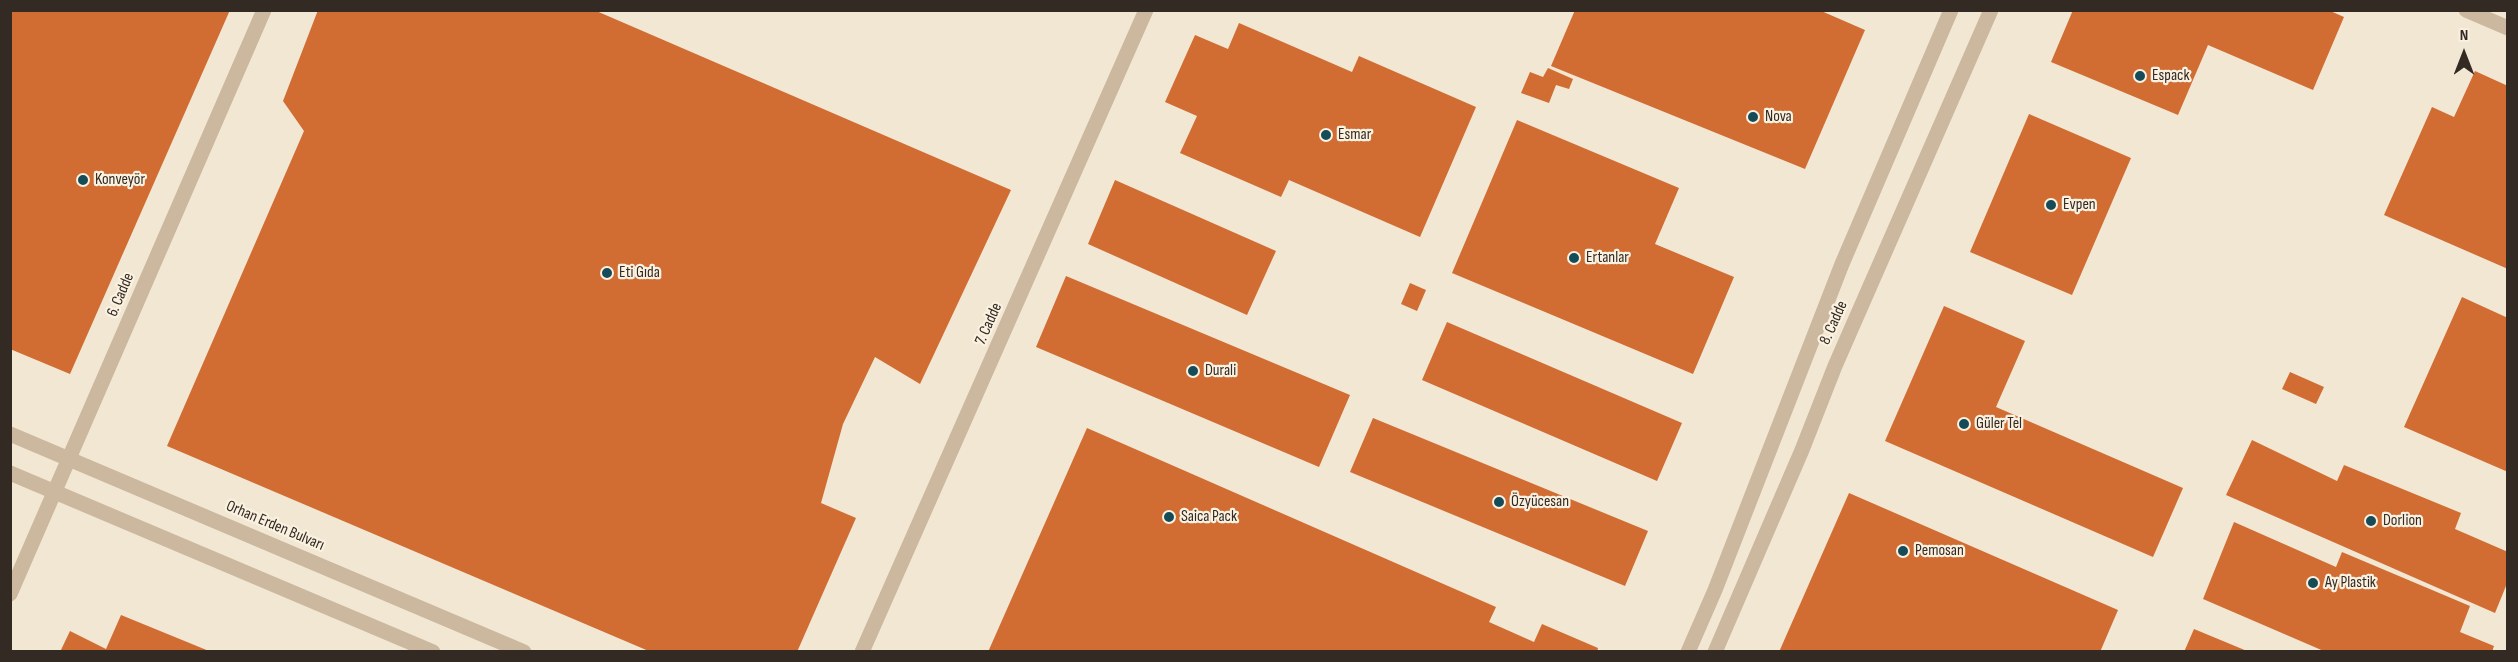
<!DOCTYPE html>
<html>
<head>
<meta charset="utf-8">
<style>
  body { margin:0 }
  #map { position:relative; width:2518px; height:662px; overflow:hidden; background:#f2e7d3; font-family:"Sofia Sans Condensed",sans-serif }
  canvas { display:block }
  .frame { position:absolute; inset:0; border:12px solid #332a23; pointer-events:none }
  .north { position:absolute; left:2434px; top:24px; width:60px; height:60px; -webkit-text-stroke:4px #faf1e0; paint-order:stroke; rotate:0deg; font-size:16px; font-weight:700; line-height:24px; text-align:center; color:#332a23 }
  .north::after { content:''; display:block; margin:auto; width:21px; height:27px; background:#332a23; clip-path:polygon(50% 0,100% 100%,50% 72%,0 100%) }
</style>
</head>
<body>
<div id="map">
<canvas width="2518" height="662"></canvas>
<div class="frame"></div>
<div class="north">N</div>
</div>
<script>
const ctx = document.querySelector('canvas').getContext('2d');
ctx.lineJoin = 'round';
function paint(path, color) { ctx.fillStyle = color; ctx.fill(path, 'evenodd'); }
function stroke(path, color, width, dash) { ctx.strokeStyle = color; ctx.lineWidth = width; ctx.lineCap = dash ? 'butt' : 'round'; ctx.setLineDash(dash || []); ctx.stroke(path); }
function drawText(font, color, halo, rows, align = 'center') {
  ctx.font = font + ' "Sofia Sans Condensed",sans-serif'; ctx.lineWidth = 4.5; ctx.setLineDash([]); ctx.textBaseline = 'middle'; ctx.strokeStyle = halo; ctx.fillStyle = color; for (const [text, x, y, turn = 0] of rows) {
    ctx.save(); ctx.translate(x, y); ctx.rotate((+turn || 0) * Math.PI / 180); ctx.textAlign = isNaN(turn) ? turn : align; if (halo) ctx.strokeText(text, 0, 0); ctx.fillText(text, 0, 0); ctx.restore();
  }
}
paint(new Path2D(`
  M10,10h220l-160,364 -60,-25z
  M318,10h276l417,180 -91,194 -45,-27 -32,67 -22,79 35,15 -59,134h-146l-484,-206 137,-315 -21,-30z
  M1575,10h244l46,20 -60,139 -254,-103z
  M2073,10h255l16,7 -31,73 -105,-45 -30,70 -127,-53z
  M1239,23l113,49 7,-16 117,51 -56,130 -131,-57 -8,17 -101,-44 17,-37 -32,-14 30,-67 33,14z
  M1548,68l25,11 -4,10 -13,-4 -7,18 -28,-10 9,-21 13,5z
  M2475,71l33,15v183l-124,-54 48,-108 22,10z
  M2029,114l102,44 -59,137 -102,-43z
  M1517,120l162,68 -24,56 79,33 -41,97 -241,-101z
  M1115,180l161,71 -29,64 -159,-71z
  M1066,276l284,119 -31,72 -283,-120z
  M1410,283l16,7 -9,21 -16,-7z
  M2462,297l46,21v154l-104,-45z
  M1944,306l81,35 -29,66 187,81 -30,69 -268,-116z
  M1447,322l235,101 -25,58 -235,-101z
  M2290,372l34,15 -8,17 -34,-15z
  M1373,418l275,113 -23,55 -275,-114z
  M1087,428l409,179 -7,15 45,20 8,-18 56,24 -1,4h-609z
  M2252,440l85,41 7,-16 117,48 -6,16 53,23v29l-13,32 -269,-118z
  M1849,493l269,117 -18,42h-321z
  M2234,522l102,45 6,-15 128,54 -10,26 34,14 -2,6h-166l-123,-53z
  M121,615l88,36v1h-149l10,-21 36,18z
  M2194,629l53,22v1h-63z`), '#d16c33');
stroke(new Path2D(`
  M2466,10l42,18
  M10,594l254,-584
  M862,652l284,-642`), '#cbb89f', 15);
stroke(new Path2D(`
  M10,434l514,218
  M10,473l423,179
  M1688,652l27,-62 127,-326 109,-254
  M1715,652l87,-202 33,-84 156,-356`), '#cbb89f', 15);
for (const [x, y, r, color] of [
  [2140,76,6,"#164b58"],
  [1753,117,6,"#164b58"],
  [1326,135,6,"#164b58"],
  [83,180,6,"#164b58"],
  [2051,205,6,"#164b58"],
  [1574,258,6,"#164b58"],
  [607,273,6,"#164b58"],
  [1193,371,6,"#164b58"],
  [1964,424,6,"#164b58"],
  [1499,502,6,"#164b58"],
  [1169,517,6,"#164b58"],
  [2371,521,6,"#164b58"],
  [1903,551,6,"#164b58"],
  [2313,583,6,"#164b58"]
]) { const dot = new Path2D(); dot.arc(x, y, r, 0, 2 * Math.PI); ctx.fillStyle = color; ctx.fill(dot); stroke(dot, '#faf1e0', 2); }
drawText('16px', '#332a23', '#faf1e0', [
  ["Espack",2152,76],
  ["Nova",1765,117],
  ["Esmar",1338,135],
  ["Konveyör",95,180],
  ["Evpen",2063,205],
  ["Ertanlar",1586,258],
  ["Eti Gıda",619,273],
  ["Durali",1205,371],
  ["Güler Tel",1976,424],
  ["Özyücesan",1511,502],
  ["Saica Pack",1181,517],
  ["Dorlion",2383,521],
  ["Pemosan",1915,551],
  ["Ay Plastik",2325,583]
], 'left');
drawText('16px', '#332a23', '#faf1e0', [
  ["6. Cadde",121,295,-67],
  ["8. Cadde",1834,323,-66],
  ["7. Cadde",989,324,-66],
  ["Orhan Erden Bulvarı",275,526,23]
]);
</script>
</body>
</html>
